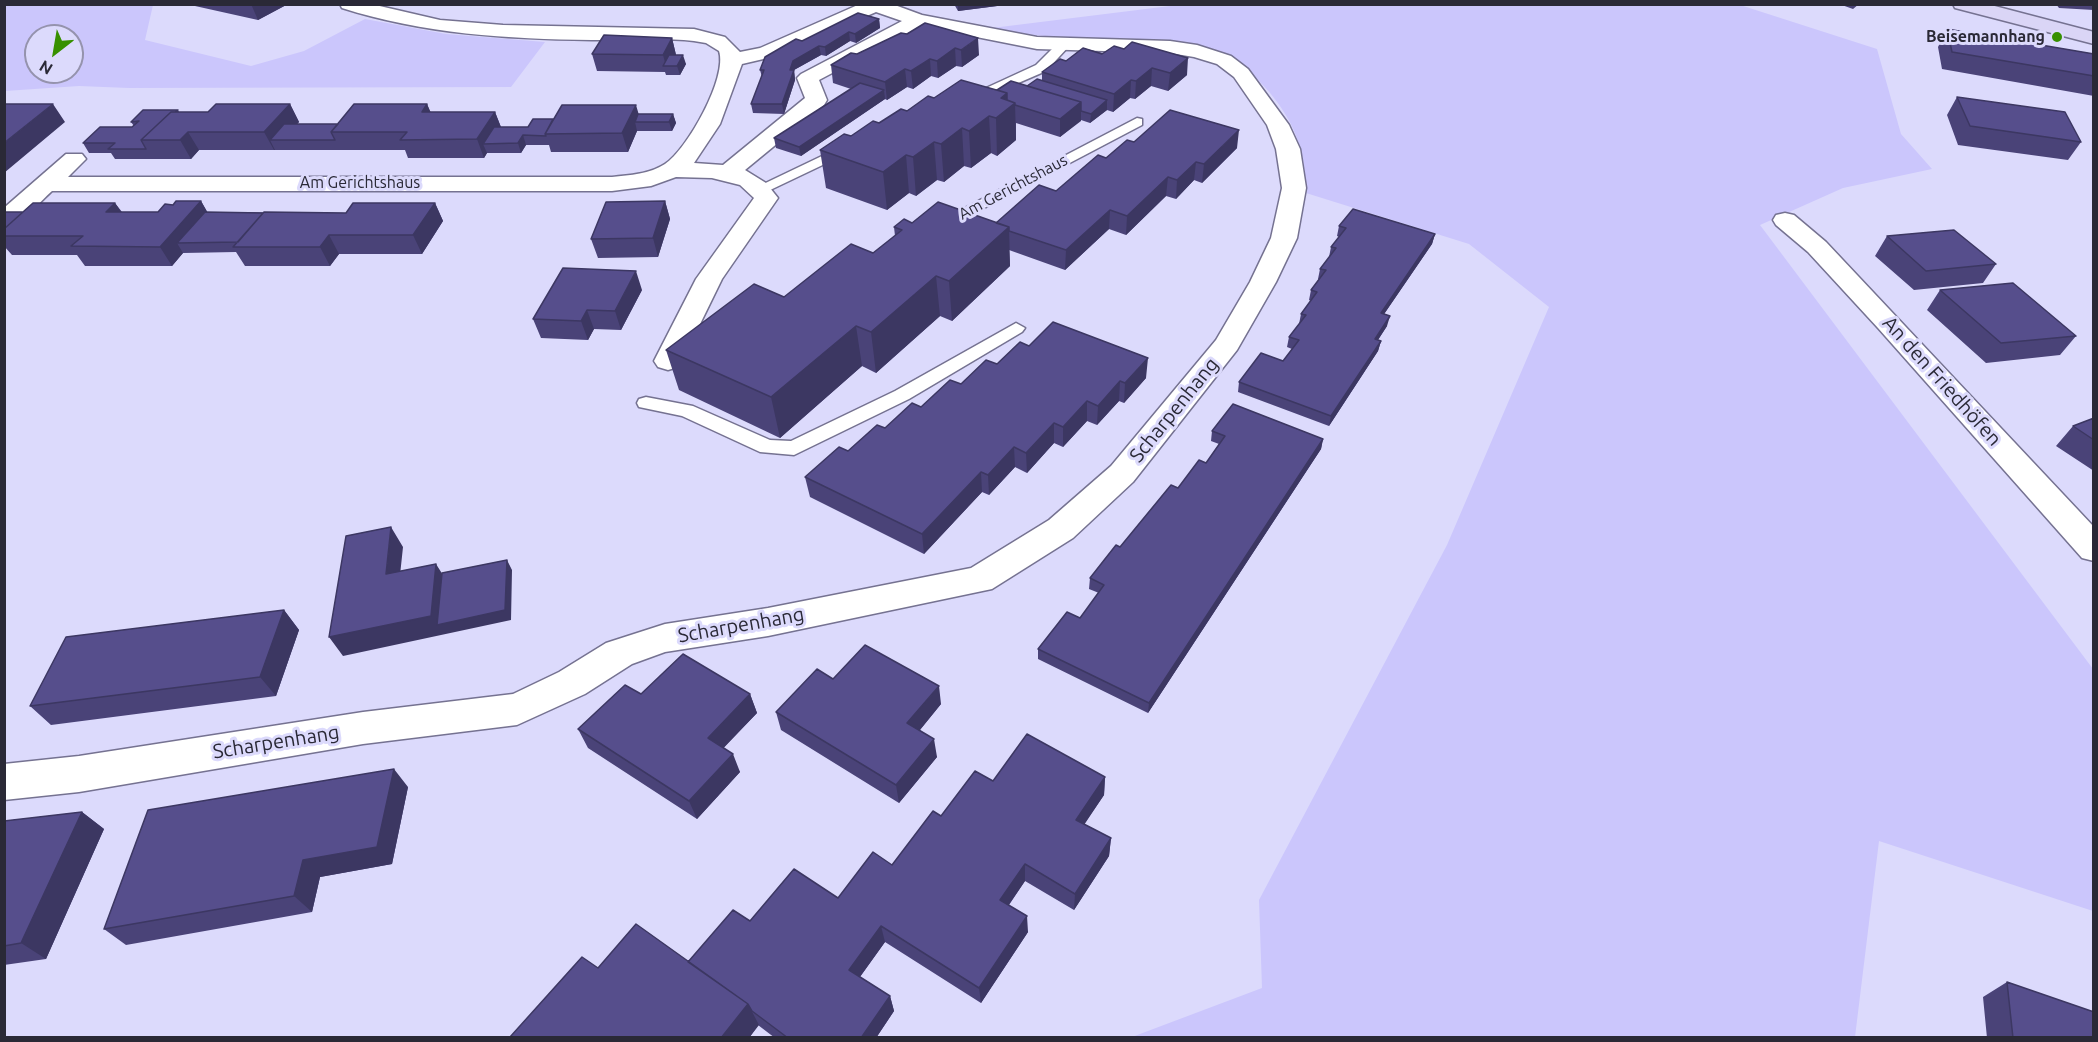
<!DOCTYPE html>
<html>
<head>
<meta charset="utf-8">
<style>
  body { margin:0 }
  #map { position:relative; width:2098px; height:1042px; overflow:hidden; background:#dcdafc; font-family:Ubuntu,sans-serif }
  canvas { display:block }
  .frame { position:absolute; inset:0; border:6px solid #2a2936; pointer-events:none }
  .north { position:absolute; left:24px; top:24px; width:60px; height:60px; box-sizing:border-box; background:#dcdafc; border:2px solid #9593ad; border-radius:50%; rotate:211deg; font-size:16px; font-weight:700; line-height:24px; text-align:center; color:#2a2936 }
  .north::after { content:''; display:block; margin:auto; width:21px; height:27px; background:#379000; clip-path:polygon(50% 0,100% 100%,50% 72%,0 100%) }
</style>
</head>
<body>
<div id="map">
<canvas width="2098" height="1042"></canvas>
<div class="frame"></div>
<div class="north">N</div>
</div>
<script>
const ctx = document.querySelector('canvas').getContext('2d');
ctx.lineJoin = 'round';
function paint(path, color) { ctx.fillStyle = color; ctx.fill(path, 'evenodd'); }
function stroke(path, color, width, dash) { ctx.strokeStyle = color; ctx.lineWidth = width; ctx.lineCap = dash ? 'butt' : 'round'; ctx.setLineDash(dash || []); ctx.stroke(path); }
function drawText(font, color, halo, rows, align = 'center') {
  ctx.font = font + ' Ubuntu,sans-serif'; ctx.lineWidth = 6; ctx.setLineDash([]); ctx.textBaseline = 'middle'; ctx.strokeStyle = halo; ctx.fillStyle = color; for (const [text, x, y, turn = 0] of rows) {
    ctx.save(); ctx.translate(x, y); ctx.rotate((+turn || 0) * Math.PI / 180); ctx.textAlign = isNaN(turn) ? turn : align; if (halo) ctx.strokeText(text, 0, 0); ctx.fillText(text, 0, 0); ctx.restore();
  }
}
paint(new Path2D(`
  M5,4l148,1 -8,35 106,26 53,-15 61,-32 81,15 99,8 -34,45 -382,1 -50,-2 -74,5zM36,36h36v36h-36z
  M1186,4h551l140,45 24,85 31,35 -89,19 -83,37 333,444v242l-214,-70 -24,196h-723l130,-49 -3,-88 188,-355 102,-238 -80,-63 -163,-51c-1,-14 -1,-29 -5,-42 -10,-39 -38,-71 -70,-93l-247,-29z`), '#cbc6fc');
const lane = new Path2D(`
  M1064,41l6,4 -24,26 -74,32h-10l-2,-3 76,-35 23,-23z
  M1137,118l5,1v6l-194,102h-12l-2,-3z
  M847,144l5,1 2,3 -2,3 -86,41 -5,2 -8,-5z
  M1016,323l9,5 -3,4 -113,67 -115,56 -34,-3 -78,-36 -43,-9 -2,-4 2,-4 7,-2 47,9 77,34 21,1 104,-50z`);
const street = new Path2D(`
  M340,4h31l69,16 63,5 191,4 31,8 15,15 20,-4 100,-44h32l30,11 115,22 133,4 27,4 34,11 17,13 41,56 11,24 6,39 -9,50 -21,44 -39,68 -104,132 -60,56 -81,51 -224,47 -103,16 -33,12 -47,30 -68,31 -154,19 -284,48 -75,8v-36l75,-8 284,-44 150,-18 46,-22 47,-29 59,-19 103,-16 203,-40 78,-48 62,-54 105,-126 34,-58 21,-44 11,-50 -6,-39 -9,-24 -33,-48 -17,-13 -23,-7 -24,-4 -133,-4 -116,-23 -102,54 8,20 -3,5 -79,65 21,13 12,15 -56,81 -40,82 -4,6 -10,3 -10,-3 -4,-6 42,-82 58,-81 -14,-13 -28,-7 -36,-1 -25,9 -39,5h-560c-14,12 -28,34 -48,25l1,-9 61,-53h16l4,5 -18,18h544c18,-2 38,-3 53,-13 22,-14 63,-87 54,-113l-13,-8 -12,-2c-34,-4 -68,-1 -102,-1 -85,-1 -168,-6 -250,-32zM876,12l26,9 -101,53 -4,4 8,20 -82,67 -29,-2 26,-39 22,-60 30,-7z
  M1785,213l9,2 32,27 268,285v34l-12,-3 -204,-230 -70,-76 -32,-27 -3,-5 3,-5z`);
const secondary = new Path2D(`
  M1953,4h34l107,28v12l-139,-36z`);
stroke(lane, '#757291', 3);
stroke(street, '#757291', 3);
stroke(secondary, '#757291', 3);
paint(lane, '#fff');
paint(street, '#fff');
paint(secondary, '#dad5f6');
paint(new Path2D(`
  M186,4h102l-30,16z
  M954,4h51v1l-47,6z
  M1839,4h20l-6,5z
  M2056,4h38v6l-35,-2z
  M879,19l1,9 -24,15 -6,-2 -24,15 -5,-1 -27,15 1,10 -11,34 -31,-1 -2,-9 11,-27 -2,-7 42,-29z
  M1947,29l147,25v42l-152,-27 -4,-22z
  M901,33l78,22 -17,12 -6,-1 -18,12 -7,-2 -18,13 -6,-2 -20,13 -2,-1 -84,57 -25,-8 -2,-10 77,-49 -18,-6 -2,-18 26,-11z
  M672,38l4,17 10,9 -6,11h-14l-1,-3 -68,-1 -5,-17z
  M1083,48l104,27 -19,16 -17,-5 -16,13 -5,-1 -17,14 -6,-2 -17,13 -9,-3 -21,17 -44,-14v17l-19,16 -6,-3 -20,15 -7,-2 -20,16 -7,-2 -21,16 -7,-3 -22,17 -61,-22 -6,-38 114,-52 93,-12 15,-5v-9l24,-11z
  M1957,97l124,45 -13,18 -110,-15 -11,-30z
  M290,104l9,18 -2,2h41l89,-20 3,8h65l6,15h27l25,-8 85,-5h35l3,9 -4,8h-35l-9,21h-77l-2,-7h-23l-5,8h-34l-3,5h-76l-3,-8h-206l-8,9h-76l-4,-6h-22l-6,-10 49,-16 2,-1 -3,-4 47,-12 1,2h29z
  M1134,142l103,6 -35,35 -8,-3 -18,19 -10,-3 -40,39 -17,-6 -44,41 -56,-20 1,16 -58,55 -12,-5 -64,57 -14,-7 -82,72 -101,-48 -13,-40 118,-53 89,-44 22,-17 -1,-9 18,-4h84l60,-32 50,-33z
  M201,201l6,11 139,1 89,-10 8,18 -21,33h-83l-9,12h-85l-9,-14 -53,1 -11,13h-87l-8,-11h-65l-8,-9v-34h19l92,-9 7,9h36l15,-7z
  M665,201l5,18 -12,38 -60,1 -7,-19z
  M1339,226l96,8 -3,10 -48,70 3,12 -9,14 3,1 -3,10 -49,75 -91,-34 1,-10 44,-21 9,-12 -5,-2 2,-10 10,-13 2,-10 10,-13 -2,-1 2,-10 8,-11h-1l2,-10 9,-12 2,-10 8,-10 -2,-1z
  M1887,236l109,28 -13,19 -69,7 -39,-34z
  M642,290l-21,40 -27,-1 -6,11 -47,-2 -8,-19z
  M1940,290l136,46 -16,19 -74,8 -59,-53z
  M1029,346l117,32 -22,25 -5,-2 -22,24 -10,-4 -24,26 -9,-4 -27,30 -12,-6 -26,28 -7,-3 -58,62 -114,-57 -5,-20 116,-70z
  M2094,418v53l-38,-25 17,-20z
  M1212,431l111,8 -2,10 -173,264 -110,-54v-10l42,-31 19,-25 -10,-4 1,-11 30,-31 58,-59 28,-25 13,-19 -8,-3z
  M284,610l15,20 -23,66 -225,29 -21,-19z
  M833,679l108,25 -21,26 17,27 -38,46 -118,-73 -5,-18z
  M641,694h109l7,19 -34,35 17,24 -43,47 -109,-71 -10,-19z
  M1105,777l-1,18 -20,29 27,14 -2,18 -35,54 -49,-29 -16,24 19,27 -47,71 -96,-61 -25,35 30,19 4,15 -18,27h-101l-17,-13 -9,13h-239l88,-70 90,-6 62,-41 88,-23 54,-33 49,-49 52,-35z
  M408,787l-16,77 -72,13 -8,35 -186,33 -22,-16z
  M82,812l22,17 -58,130 -42,6v-144z
  M2007,982l87,56h-107l-4,-41z`), '#4a4378');
paint(new Path2D(`
  M251,4h37l-30,16z
  M958,4h47v1l-47,6z
  M879,19l1,9 -24,15 -1,-9z
  M849,32l1,9 -24,15 -1,-9z
  M672,38l4,17 -10,11 -3,-11z
  M978,38l1,17 -17,12 -1,-17z
  M819,46l2,9 -27,15 1,10 -11,34 -2,-10 8,-34 3,-9z
  M955,48l1,18 -18,12 -1,-17z
  M683,55l3,9 -6,11 -3,-9z
  M1188,58l-1,17 -19,16 2,-18z
  M930,59l1,17 -18,13 -2,-18z
  M1152,68l-1,18 -16,13 1,-18z
  M905,69l2,18 -20,13 -2,-18z
  M1131,80l-1,18 -17,14 1,-18z
  M884,90l1,9 -84,57 -2,-9z
  M1007,93l8,10 1,37 -19,16 -1,-38 5,-20z
  M1107,100v10l-17,13 1,-9z
  M1081,102v19l-21,16v-18z
  M53,104l12,18 -61,51v-30z
  M290,104l9,18 -16,18h-13l5,10h-1l-10,-18z
  M427,104l8,18 -13,-10z
  M636,105l5,17h-6l2,9 -9,21 -6,-19z
  M495,112l7,18 -19,14 4,9 -3,5 -7,-19z
  M673,114l3,9 -4,8 -3,-9z
  M989,116l2,37 -20,15 -2,-37z
  M962,128l2,38 -20,16 -3,-38z
  M1239,130l-2,18 -35,35 2,-19z
  M188,132l11,18 -8,9 -11,-19z
  M523,135l3,10 -5,8 -3,-10z
  M934,142l3,38 -21,16 -3,-39z
  M906,155l3,38 -22,17 -4,-38z
  M1196,162l-2,18 -18,19 1,-19z
  M1168,177l-2,19 -40,39 1,-19z
  M201,201l11,19 -35,23 6,10 -11,13 -12,-19z
  M665,201l5,18 -12,38 -5,-19z
  M115,203l13,19 -22,-10z
  M435,203l8,18 -21,33 -9,-19z
  M1110,210l-1,19 -44,41 1,-20z
  M1009,227l1,39 -58,55 -3,-40z
  M1435,234l-3,10 -54,79 3,-10z
  M329,235l10,19 -9,12 -10,-19z
  M636,271l6,19 -21,40 -6,-19z
  M936,276l4,40 -64,57 -5,-41z
  M587,310l7,19 -6,11 -7,-19z
  M1390,316l-3,10 -15,23 3,-10z
  M856,326l6,40 -82,72 -9,-41z
  M1381,341l-3,10 -49,75 2,-10z
  M1148,358l-2,20 -22,25 1,-20z
  M1120,381l-1,20 -22,24 1,-19z
  M1087,401v20l-24,26v-20z
  M1054,423v20l-27,30 -1,-20z
  M1323,439l-2,10 -173,264 1,-10z
  M1014,447l1,20 -26,28 -1,-20z
  M981,472l1,20 -58,62 -2,-20z
  M391,527l12,20 -5,47 -12,-20z
  M507,560l5,10 -1,50 -168,36 -14,-19 107,-73 12,19z
  M284,610l15,20 -23,66 -16,-19z
  M939,686l2,18 -31,38 -3,-19z
  M750,694l7,19 -42,44 -7,-19z
  M934,739l3,18 -38,46 -3,-18z
  M733,754l7,18 -43,47 -8,-18z
  M394,769l14,18 -16,77 -72,13 -8,35 -18,-16 9,-36z
  M1105,777l-1,18 -28,42v-17z
  M82,812l22,17 -58,130 -25,-16z
  M1111,838l-2,18 -35,54 1,-16z
  M1025,864v17l-24,35 -1,-16z
  M1027,916l1,16 -47,71 -2,-15z
  M881,926l4,16 -31,43 -5,-15z
  M890,996l4,15 -18,27h-15z
  M748,1004l11,21 -10,13h-28z`), '#3c3762');
const building = new Path2D(`
  M858,13l21,6 -24,15 -6,-2 -24,15 -6,-1 -26,15 -3,9h4l-12,34h-31l13,-34h-4l5,-13 31,-18 6,2z
  M925,23l53,15 -17,12 -6,-2 -18,13 -7,-2 -19,12 -6,-2 -20,13 -54,-17 20,-12 6,1 44,-21 6,1z
  M1947,29l147,25v22l-142,-24z
  M604,35l68,3 -9,17 -71,-1z
  M1132,42l56,16 -18,15 -18,-5 -16,13 -5,-1 -17,14 -72,-22 18,-13 6,2 17,-13 19,6 12,-8 10,3z
  M669,55h14l-6,11h-14z
  M1037,79l70,21 -16,14 -10,-3v-9l-54,-16z
  M961,80l46,13 -6,5 14,5 -19,15 -7,-2 -20,15 -7,-3 -21,16 -7,-2 -21,15 -7,-2 -23,17 -63,-22 24,-16 7,2 22,-15 6,2 22,-14 6,2 21,-15 6,2z
  M1011,81l70,21 -21,17 -45,-14v-2l-8,-3v-7l-10,-3z
  M860,83l24,7 -85,57 -25,-9z
  M1957,97l108,15 16,30 -111,-16z
  M4,104h49l-49,39z
  M216,104h74l-26,28h-76l-8,8h-39l30,-28h37z
  M354,104h73l-5,8h73l-18,27 -77,1 7,-8h-76z
  M562,105h74l-14,28 -77,1z
  M143,110h35l-3,2h-4l-30,28 5,9h-38l7,-6h-32l17,-16h32l7,-6 -8,1z
  M1170,110l69,20 -35,34 -8,-2 -19,18 -9,-3 -41,39 -17,-6 -44,40 -57,-19v-4l-13,-4 43,-38 17,6 42,-36 8,3 21,-18 7,2z
  M638,114h35l-4,8h-34z
  M533,119h20l-8,15 1,2 -23,-1 -5,8 -35,1 11,-17h34z
  M284,124h54l-7,8 4,8h-65z
  M176,201h25l-41,46 -89,-1 12,-10h-79v-7l29,-26h82l-9,9h52l7,-8 8,1z
  M665,201l-12,37 -62,1 15,-37z
  M938,202l71,25 -60,54 -13,-5 -65,56 -15,-6 -85,71 -105,-47 88,-66 30,13 67,-53 22,9 29,-23 -8,-3 10,-8 8,4z
  M353,203h82l-22,32h-84l-9,12h-87l31,-35 82,1z
  M1353,209l82,25 -54,79 9,3 -15,23 6,2 -50,75 -92,-34 22,-29 22,8 16,-21 -10,-3 17,-22 -5,-1 16,-22 -6,-2 15,-20 -6,-1 16,-21 -5,-1 15,-19 -7,-2z
  M4,212h19l-19,17z
  M205,212l58,1 -25,29 -61,1z
  M1954,230l42,34 -70,7 -39,-35z
  M563,268l73,3 -21,40 -28,-1 -6,11 -48,-2z
  M2013,283l63,53 -75,7 -61,-53z
  M1053,322l95,36 -23,25 -5,-2 -22,25 -11,-5 -24,26 -9,-4 -28,30 -12,-6 -26,28 -7,-3 -59,62 -117,-57 34,-30 9,4 29,-26 8,3 27,-25 9,4 29,-27 11,4 25,-24 11,4 23,-22 9,4z
  M1233,404l90,35 -174,264 -111,-54 29,-37 13,6 24,-33 -14,-7 26,-33 4,2 51,-62 7,3 21,-28 7,3 19,-27 -13,-5z
  M2094,418v22l-21,-14z
  M391,527l-5,47 50,-10 -5,52 -102,21 17,-101z
  M507,560l-2,50 -68,15 5,-52z
  M284,610l-24,67 -230,29 36,-69z
  M865,645l74,41 -32,37 27,16 -38,46 -120,-73 41,-43 16,10z
  M683,654l67,40 -42,44 25,16 -44,47 -111,-72 47,-44 16,9z
  M1027,734l78,43 -29,43 35,18 -36,56 -50,-30 -25,36 27,16 -48,72 -98,-62 -32,44 41,26 -29,42h-73l-36,-27 -4,-7 -60,-42 45,-52 17,11 44,-52 44,29 35,-46 19,13 41,-54 8,5 34,-45 18,10z
  M394,769l-17,78 -74,13 -9,36 -190,33 44,-119z
  M82,812l-61,131 -17,3v-125z
  M636,924l112,80 -27,34h-210l-1,-1 72,-80 16,11z
  M2007,982l87,30v26h-81z`);
paint(building, '#564e8c');
stroke(building, '#3c3762', 1.5);
for (const [x, y, r, color] of [
  [2057,37,6,"#379000"]
]) { const dot = new Path2D(); dot.arc(x, y, r, 0, 2 * Math.PI); ctx.fillStyle = color; ctx.fill(dot); stroke(dot, '#dcdafc', 2); }
drawText('bold 16px', '#2a2936', '#dcdafc', [
  ["Beisemannhang",2045,37]
], 'right');
drawText('16px', '#2a2936', '#dcdafc', [
  ["Am Gerichtshaus",360,183],
  ["Am Gerichtshaus",1013,187,-28]
]);
drawText('20px', '#2a2936', '#dcdafc', [
  ["An den Friedhöfen",1942,381,48],
  ["Scharpenhang",1174,410,-51],
  ["Scharpenhang",741,625,-10],
  ["Scharpenhang",276,742,-9]
]);
</script>
</body>
</html>
